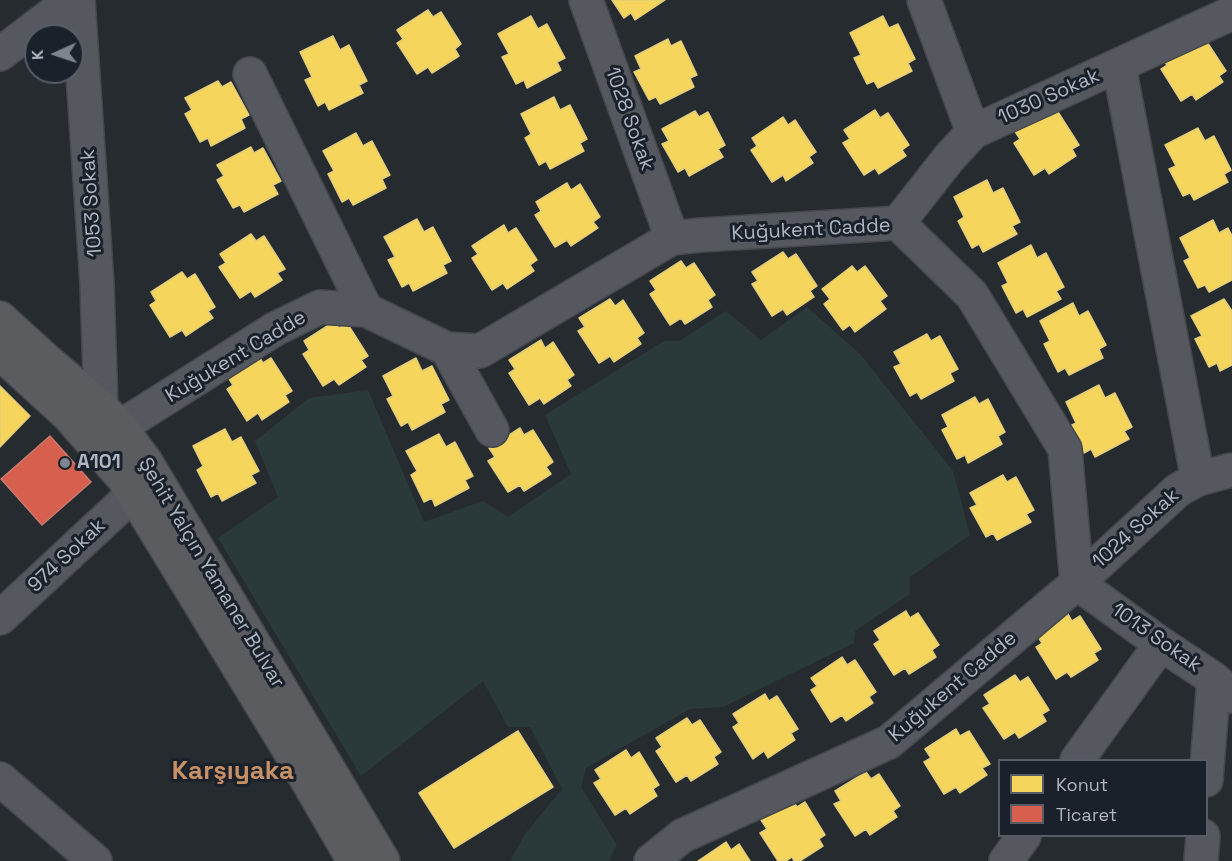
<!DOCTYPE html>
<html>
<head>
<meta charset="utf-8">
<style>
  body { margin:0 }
  #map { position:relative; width:1232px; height:861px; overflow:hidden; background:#262b30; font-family:"Space Grotesk",sans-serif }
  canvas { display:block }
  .legend { position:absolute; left:998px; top:759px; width:210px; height:78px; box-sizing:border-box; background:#1a212a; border:2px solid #565d67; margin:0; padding:8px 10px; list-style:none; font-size:18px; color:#afb6c2 }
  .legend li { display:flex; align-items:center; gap:12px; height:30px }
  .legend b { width:30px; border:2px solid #565d67 }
  .north { position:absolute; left:24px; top:24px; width:60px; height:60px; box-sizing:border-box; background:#1a212a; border:2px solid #565d67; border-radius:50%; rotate:267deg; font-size:16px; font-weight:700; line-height:24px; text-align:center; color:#afb6c2 }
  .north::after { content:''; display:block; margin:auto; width:21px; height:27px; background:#7f858f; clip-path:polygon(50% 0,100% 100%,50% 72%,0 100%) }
</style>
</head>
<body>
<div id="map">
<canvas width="1232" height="861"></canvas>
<ul class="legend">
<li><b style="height:16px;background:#f6d55c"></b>Konut</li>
<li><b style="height:16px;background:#d6604d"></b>Ticaret</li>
</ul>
<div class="north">K</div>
</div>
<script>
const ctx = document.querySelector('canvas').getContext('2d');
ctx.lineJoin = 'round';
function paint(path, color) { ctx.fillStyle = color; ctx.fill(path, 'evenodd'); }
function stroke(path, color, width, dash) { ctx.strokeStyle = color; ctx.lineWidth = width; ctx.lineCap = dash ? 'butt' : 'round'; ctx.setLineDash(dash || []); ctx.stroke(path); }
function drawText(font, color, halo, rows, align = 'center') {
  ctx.font = font + ' "Space Grotesk",sans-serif'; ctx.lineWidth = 6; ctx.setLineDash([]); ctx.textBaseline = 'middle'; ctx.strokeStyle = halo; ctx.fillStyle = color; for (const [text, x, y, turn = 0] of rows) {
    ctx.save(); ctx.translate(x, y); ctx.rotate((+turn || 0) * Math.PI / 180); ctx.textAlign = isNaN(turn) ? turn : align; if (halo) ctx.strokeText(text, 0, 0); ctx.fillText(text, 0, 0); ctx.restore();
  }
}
paint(new Path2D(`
  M807,307l53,47 93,117 17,64 -60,42v17l-55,37 -1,12 -131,64 -33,2 -104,59 -5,19 36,58 -8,16h-99l15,-27 37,-45 -32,-62h-22l-25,-46 -122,95 -143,-238 60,-41 -23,-56 54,-43 59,-8 56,132 59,-21 25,16 63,-43 -26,-59 119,-74h15l47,-30 35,29z`), '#2a3a3a');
const homes = new Path2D(`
  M612,0h53l-30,20 -4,-7 -7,5z
  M428,10l5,7 8,-5 20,32 -6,5 4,7 -27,17 -4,-6 -11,7 -20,-31 6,-4 -6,-9z
  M531,16l7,13 9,-5 18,34 -8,4 4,8 -34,18 -3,-8 -8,4 -14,-27 7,-3 -11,-20z
  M883,16l6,12 9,-4 17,35 -7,4 4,8 -34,17 -4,-7 -7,3 -13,-26 7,-3 -11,-22z
  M333,36l7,14 9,-5 18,36 -8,4 4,8 -34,17 -4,-8 -7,4 -13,-26 7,-3 -12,-25z
  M668,39l3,7 10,-5 16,34 -7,3 4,9 -34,17 -4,-7 -7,3 -15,-28 7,-3 -6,-13z
  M1205,39l21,32 -7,5 4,6 -27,18 -4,-6 -11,7 -20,-32 6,-4 -6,-8z
  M218,81l4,6 9,-5 18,33 -8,4 4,9 -34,18 -3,-8 -8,4 -15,-28 7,-4 -7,-12z
  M554,97l6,13 10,-5 17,34 -7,4 4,8 -34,18 -4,-8 -7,4 -14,-27 6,-4 -10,-20z
  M875,110l5,8 8,-5 21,32 -7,5 4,6 -27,18 -4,-6 -11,7 -21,-32 7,-4 -6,-9z
  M1045,110l5,7 8,-5 21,33 -7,4 4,7 -27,18 -4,-6 -11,7 -20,-32 6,-4 -6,-9z
  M695,111l4,6 9,-5 17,33 -7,4 5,8 -34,19 -4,-8 -7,4 -16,-28 7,-3 -7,-12z
  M783,117l5,8 7,-5 21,32 -7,5 4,6 -27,18 -3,-6 -11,7 -21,-32 6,-4 -5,-8z
  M1198,128l7,13 9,-5 17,34 -7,4 4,8 -34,18 -4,-7 -7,3 -14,-27 7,-3 -11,-21z
  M356,133l7,13 9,-5 18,34 -8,4 4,9 -33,17 -4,-7 -7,4 -14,-28 6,-3 -11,-20z
  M251,147l3,6 9,-5 18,33 -8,4 5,9 -34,18 -4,-7 -7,3 -16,-28 7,-4 -7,-11z
  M987,180l6,13 10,-5 17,34 -8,4 5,8 -34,18 -4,-8 -7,4 -14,-27 6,-4 -10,-20z
  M567,183l4,7 9,-6 20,33 -7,5 5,6 -27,18 -4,-6 -12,7 -20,-32 6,-4 -5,-9z
  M417,219l7,13 9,-5 18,34 -8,4 4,8 -34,18 -4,-8 -7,4 -14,-27 7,-3 -11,-20z
  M1213,220l6,13 9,-5 4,8v44l-23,12 -4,-7 -7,3 -14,-27 6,-3 -10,-20z
  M504,225l4,8 8,-5 21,32 -7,5 4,6 -27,18 -4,-6 -11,7 -20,-32 6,-4 -6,-8z
  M251,234l5,7 8,-5 21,33 -8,4 5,7 -27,17 -4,-6 -11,7 -21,-31 7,-4 -6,-9z
  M1031,245l6,13 9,-5 18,34 -8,4 5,8 -34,18 -4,-8 -7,4 -14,-27 6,-3 -10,-20z
  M783,252l5,7 8,-5 21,32 -7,5 4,6 -27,18 -4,-6 -11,7 -20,-32 6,-3 -6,-9z
  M681,261l5,7 8,-5 21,32 -7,5 4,7 -27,17 -4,-6 -11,7 -20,-31 6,-4 -6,-9z
  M852,266l5,6 8,-6 22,30 -7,5 6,8 -31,23 -5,-7 -7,5 -19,-26 6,-5 -8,-10z
  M182,272l5,7 8,-5 20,33 -7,4 5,7 -27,18 -4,-6 -12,7 -20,-32 6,-4 -5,-9z
  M610,299l5,7 8,-6 21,33 -7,5 4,6 -27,18 -4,-6 -11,7 -21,-32 7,-4 -6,-9z
  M1224,299l8,12v54l-12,6 -3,-8 -8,4 -14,-28 7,-3 -11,-20z
  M1073,303l6,13 9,-5 18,34 -7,4 4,9 -34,17 -4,-7 -7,4 -14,-28 6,-3 -10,-20z
  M335,321l4,7 8,-5 21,33 -7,4 5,7 -27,18 -5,-6 -11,7 -20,-32 6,-4 -5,-9z
  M927,334l4,7 9,-5 18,33 -8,4 4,8 -33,18 -4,-7 -7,4 -16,-29 7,-3 -7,-12z
  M541,340l4,8 8,-6 21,33 -7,5 4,6 -27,18 -4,-6 -11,7 -20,-32 6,-4 -6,-9z
  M259,356l4,7 8,-5 21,33 -7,4 4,7 -27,18 -4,-7 -11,8 -20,-32 6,-4 -6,-9z
  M416,358l6,13 10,-5 17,34 -8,4 4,8 -33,18 -4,-8 -7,4 -14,-27 6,-3 -10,-20z
  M1099,385l6,13 10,-5 17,34 -8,4 5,8 -34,18 -4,-8 -7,4 -14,-27 6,-3 -10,-21z
  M0,386l30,30 -30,31z
  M975,397l4,7 9,-5 17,33 -7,4 4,8 -34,19 -3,-8 -8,4 -15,-29 6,-3 -6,-12z
  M520,428l4,7 9,-5 20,32 -7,5 5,7 -27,17 -4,-6 -12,7 -20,-31 7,-4 -6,-9z
  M225,429l7,13 9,-5 18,34 -8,4 5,8 -34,18 -4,-8 -7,4 -14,-27 6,-4 -10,-20z
  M439,434l7,13 9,-5 18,34 -8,4 4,8 -34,18 -3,-8 -8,4 -13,-27 6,-4 -11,-20z
  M1003,475l4,7 9,-5 18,33 -8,4 5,8 -34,18 -4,-7 -7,4 -16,-29 7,-3 -7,-12z
  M906,611l4,7 8,-5 21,32 -7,5 4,7 -27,17 -4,-6 -11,7 -20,-31 6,-4 -6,-9z
  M1068,614l4,7 8,-5 21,33 -7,4 4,7 -27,17 -4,-5 -11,7 -20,-32 6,-4 -6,-9z
  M842,657l5,8 8,-5 21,32 -7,5 4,6 -27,18 -4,-6 -11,7 -20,-32 6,-4 -6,-8z
  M1015,675l5,7 8,-5 21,33 -7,4 4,7 -27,17 -4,-6 -11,7 -21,-31 7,-4 -6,-9z
  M765,694l4,7 8,-5 21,33 -7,4 4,7 -27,18 -4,-7 -11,8 -20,-32 6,-4 -6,-9z
  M687,718l5,7 8,-5 21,32 -7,5 4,7 -27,17 -4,-6 -11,7 -20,-31 6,-4 -6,-9z
  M956,729l4,7 9,-5 21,33 -8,4 5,7 -27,18 -4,-6 -12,7 -20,-32 7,-4 -6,-9z
  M518,731l35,56 -99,61 -35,-55z
  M626,750l5,8 8,-6 20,33 -6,4 4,7 -27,18 -4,-6 -11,7 -21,-32 7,-4 -6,-9z
  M866,772l5,7 8,-5 21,32 -7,5 4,6 -27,18 -4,-6 -11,7 -21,-32 7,-3 -6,-10z
  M792,800l5,7 8,-5 20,33 -6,4 4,7 -23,15h-6l-2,-4 -6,4h-8l-18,-28 7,-4 -6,-9z
  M726,842l5,8 8,-6 11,17h-52z`);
paint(homes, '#f6d55c');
stroke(homes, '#e1cc7b', 1.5);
const shops = new Path2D(`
  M50,436l41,46 -49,43 -41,-46z`);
paint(shops, '#d6604d');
stroke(shops, '#ca7a70', 1.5);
const minor = new Path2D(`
  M78,0l19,284 4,123
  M586,0l86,238
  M924,0l49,132
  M0,54l71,-54
  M1119,66l79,413
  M250,74l116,236
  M898,223l51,-65 24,-26 259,-119
  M447,349l45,81
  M120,427l155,-98 45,-22 46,3 81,39 33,2 192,-113 29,-3 197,-12 74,72 93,154 12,134 -188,159 -207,94 -31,25
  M1232,470l-34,9 -20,11 -101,93 84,61 53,35 18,17
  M0,618l133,-124
  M1077,760l84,-116
  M0,779l95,82
  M1206,780l8,-101
  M1006,861l18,-25
  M1201,861l2,-25`);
const highway = new Path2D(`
  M0,318l45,41 56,48 19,20 26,35 237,399
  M0,353l68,62 56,64 176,289 54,93`);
stroke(minor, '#44474b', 36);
stroke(highway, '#42464c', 36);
stroke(minor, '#55595f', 33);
stroke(highway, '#5a5c60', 33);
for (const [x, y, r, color] of [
  [65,463,6,"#7f858f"]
]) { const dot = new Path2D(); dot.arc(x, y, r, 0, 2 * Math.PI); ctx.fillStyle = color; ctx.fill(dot); stroke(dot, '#1a212a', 2); }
drawText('20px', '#afb6c2', '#1a212a', [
  ["1030 Sokak",1049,97,-24],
  ["1028 Sokak",629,119,70],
  ["1053 Sokak",92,203,-94],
  ["Kuğukent Cadde",811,230,-3],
  ["Kuğukent Cadde",236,357,-31],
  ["1024 Sokak",1136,529,-42],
  ["974 Sokak",67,556,-43],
  ["Şehit Yalçın Yamaner Bulvar",211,573,59],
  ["1013 Sokak",1156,638,35],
  ["Kuğukent Cadde",953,687,-40]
]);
drawText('bold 20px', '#afb6c2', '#1a212a', [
  ["A101",77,463]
], 'left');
drawText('bold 26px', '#c79065', '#1a212a', [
  ["Karşıyaka",233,772]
]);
</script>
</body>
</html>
